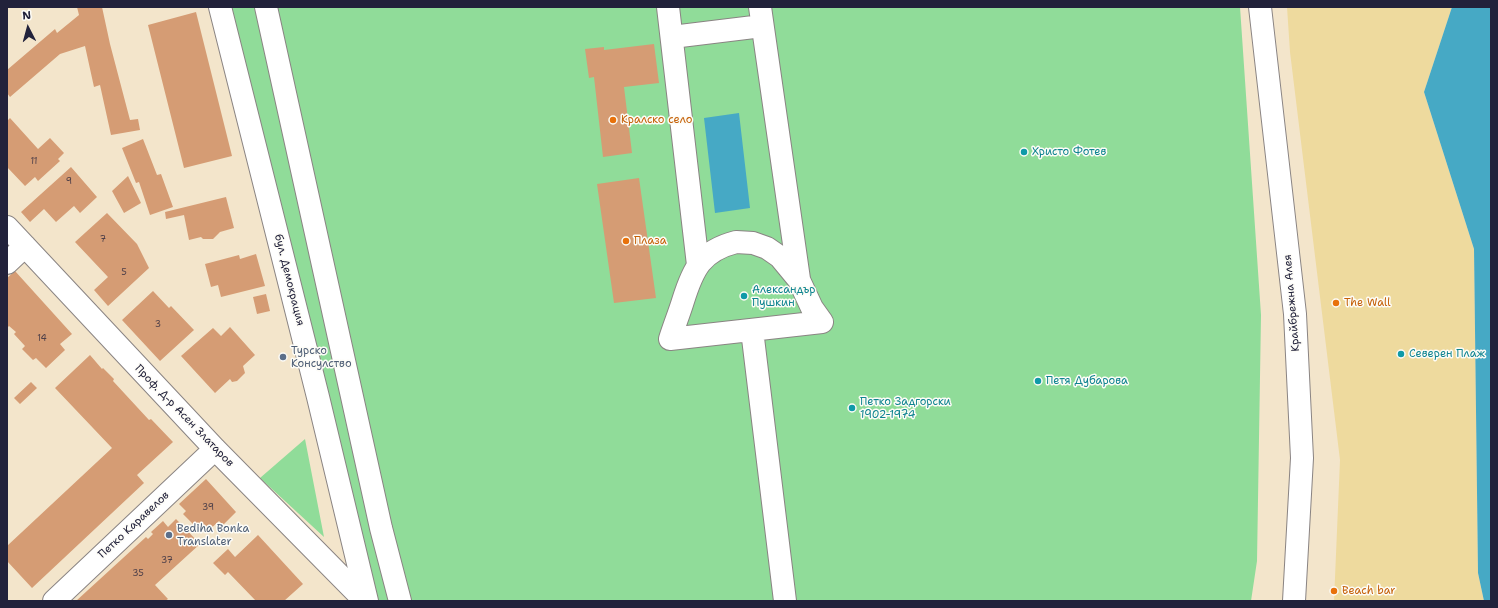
<!DOCTYPE html>
<html>
<head>
<meta charset="utf-8">
<style>
  body { margin:0 }
  #map { position:relative; width:1498px; height:608px; overflow:hidden; background:#f3e5cb; font-family:"Shantell Sans",sans-serif }
  canvas { display:block }
  .frame { position:absolute; inset:0; border:8px solid #22223b; pointer-events:none }
  .north { position:absolute; left:8px; top:8px; width:40px; height:40px; -webkit-text-stroke:3px #fdfcf7; paint-order:stroke; rotate:354deg; font-size:11px; font-weight:700; line-height:16px; text-align:center; color:#22223b }
  .north::after { content:''; display:block; margin:auto; width:14px; height:18px; background:#22223b; clip-path:polygon(50% 0,100% 100%,50% 72%,0 100%) }
</style>
</head>
<body>
<div id="map">
<canvas width="1498" height="608"></canvas>
<div class="frame"></div>
<div class="north">N</div>
</div>
<script>
const ctx = document.querySelector('canvas').getContext('2d');
ctx.lineJoin = 'round';
function paint(path, color) { ctx.fillStyle = color; ctx.fill(path, 'evenodd'); }
function stroke(path, color, width, dash) { ctx.strokeStyle = color; ctx.lineWidth = width; ctx.lineCap = dash ? 'butt' : 'round'; ctx.setLineDash(dash || []); ctx.stroke(path); }
function drawText(font, color, halo, rows, align = 'center') {
  ctx.font = font + ' "Shantell Sans",sans-serif'; ctx.lineWidth = 3; ctx.setLineDash([]); ctx.textBaseline = 'middle'; ctx.strokeStyle = halo; ctx.fillStyle = color; for (const [text, x, y, turn = 0] of rows) {
    ctx.save(); ctx.translate(x, y); ctx.rotate((+turn || 0) * Math.PI / 180); ctx.textAlign = isNaN(turn) ? turn : align; if (halo) ctx.strokeText(text, 0, 0); ctx.fillText(text, 0, 0); ctx.restore();
  }
}
paint(new Path2D(`
  M230,7h25l140,594h-20z
  M276,7h964l21,308 -4,246 -6,40h-840l-19,-69z
  M305,439l19,98 -64,-59z`), '#90dc99');
paint(new Path2D(`
  M1287,7h165l-28,85 50,157 4,324 6,28h-150l6,-141 -50,-408z`), '#eeda9e');
paint(new Path2D(`
  M1452,7h39v594h-7l-6,-28 -4,-324 -50,-157z
  M739,113l11,95 -35,5 -11,-95z`), '#46a9c5');
paint(new Path2D(`
  M77,7h25l8,37 20,76 8,-1 2,11 -29,5 -11,-50 -6,2 -9,-41 -25,8 -50,43 -3,-4v-23l48,-41 2,4 22,-18z
  M196,12l36,144 -48,12 -36,-143z
  M654,44l5,39 -35,4 8,66 -29,4 -9,-80 -5,1 -4,-29 19,-2v3z
  M10,118l28,31 12,-11 14,15 -6,6 2,2 -22,20 -3,-4 -10,9 -18,-19v-46z
  M143,139l14,36 4,-1 12,33 -23,8 -11,-33 -3,1 -14,-35z
  M71,167l26,30 -17,16 -6,-7 -18,16 -12,-13 -14,13 -9,-10z
  M128,176l13,27 -17,10 -12,-22z
  M639,178l17,120 -42,5 -17,-119z
  M226,197l8,31 -14,4 -7,7h-10l-2,-2 -12,3 -5,-25 -18,4 -1,-7z
  M107,213l30,31 12,24 -41,38 -14,-16 14,-13 -33,-35z
  M256,254l9,32 -44,11 -3,-12 -7,2 -6,-23 34,-9 1,4z
  M15,271l57,63 -12,10 5,6 -19,18 -10,-10 -3,2 -11,-11 3,-3 -11,-12 2,-2 -7,-6 -2,2v-50z
  M153,291l16,17 2,-2 23,24 -34,31 -38,-41z
  M266,294l4,17 -13,3 -4,-17z
  M230,327l25,28 -12,11 2,7 -8,8 -5,1 -2,-3 -15,14 -34,-37 32,-28 8,8z
  M90,355l12,14 1,-1 11,11 -1,2 36,39 2,-1 22,23 -36,33 7,8 -112,105 -25,-27v-15l105,-98 -57,-60z
  M31,382l6,6 -17,16 -6,-6z
  M206,479l30,33 -13,13 -4,-4 -13,12 -10,-10 -2,2 -11,-11 3,-3 -7,-7z
  M176,519l24,25 -45,41 13,14 -3,2h-89l70,-64 2,2 5,-5 -2,-2 12,-11 5,6z
  M258,535l45,49 -19,17h-28l-28,-29 -3,3 -12,-12 15,-14 7,8z`), '#d59c74');
const minor = new Path2D(`
  M668,7l30,258
  M760,7l39,272
  M1260,7l35,307 7,144 -8,143
  M672,37l90,-11
  M7,227l208,222 150,152
  M736,242l17,1 14,5 13,9 19,23 13,28 10,14 -152,17c4,-13 9,-25 13,-38 10,-32 18,-50 53,-59z
  M7,263l18,-17
  M752,330l33,271
  M54,601l161,-152`);
const major = new Path2D(`
  M220,7l98,390 49,204
  M266,7l115,521 19,73`);
stroke(minor, '#8a8483', 24);
stroke(major, '#8a8483', 24);
stroke(minor, '#fff', 22);
stroke(major, '#fff', 22);
for (const [x, y, r, color] of [
  [613,120,4,"#e8710a"],
  [1024,152,4,"#0f9aa8"],
  [626,241,4,"#e8710a"],
  [744,296,4,"#0f9aa8"],
  [1336,303,4,"#e8710a"],
  [1401,354,4,"#0f9aa8"],
  [283,357,4,"#5c6f8a"],
  [1038,381,4,"#0f9aa8"],
  [852,408,4,"#0f9aa8"],
  [169,535,4,"#5c6f8a"],
  [1334,591,4,"#e8710a"]
]) { const dot = new Path2D(); dot.arc(x, y, r, 0, 2 * Math.PI); ctx.fillStyle = color; ctx.fill(dot); stroke(dot, '#fdfcf7', 1.5); }
drawText('9px', '#4f4049', null, [
  ["11",34,162],
  ["9",69,182],
  ["7",103,240],
  ["5",124,273],
  ["3",158,325],
  ["14",42,339],
  ["39",208,508],
  ["37",167,561],
  ["35",138,574]
]);
drawText('11px', '#c56008', '#fdfcf7', [
  ["Кралско село",621,120],
  ["Плаза",634,241],
  ["The Wall",1344,303],
  ["Beach bar",1342,591]
], 'left');
drawText('11px', '#0d838f', '#fdfcf7', [
  ["Христо Фотев",1032,152],
  ["Александър",752,290],
  ["Пушкин",752,303],
  ["Северен Плаж",1409,354],
  ["Петя Дубарова",1046,381],
  ["Петко Задгорски",860,402],
  ["1902-1974",860,415]
], 'left');
drawText('11px', '#22223b', '#fdfcf7', [
  ["бул. Демокрация",289,280,76],
  ["Крайбрежна Алея",1292,303,-95],
  ["Проф. Д-р Асен Златаров",184,416,46],
  ["Петко Каравелов",134,525,-43]
]);
drawText('11px', '#4e5e75', '#fdfcf7', [
  ["Турско",291,351],
  ["Консулство",291,364],
  ["Bediha Bonka",177,529],
  ["Translater",177,542]
], 'left');
</script>
</body>
</html>
